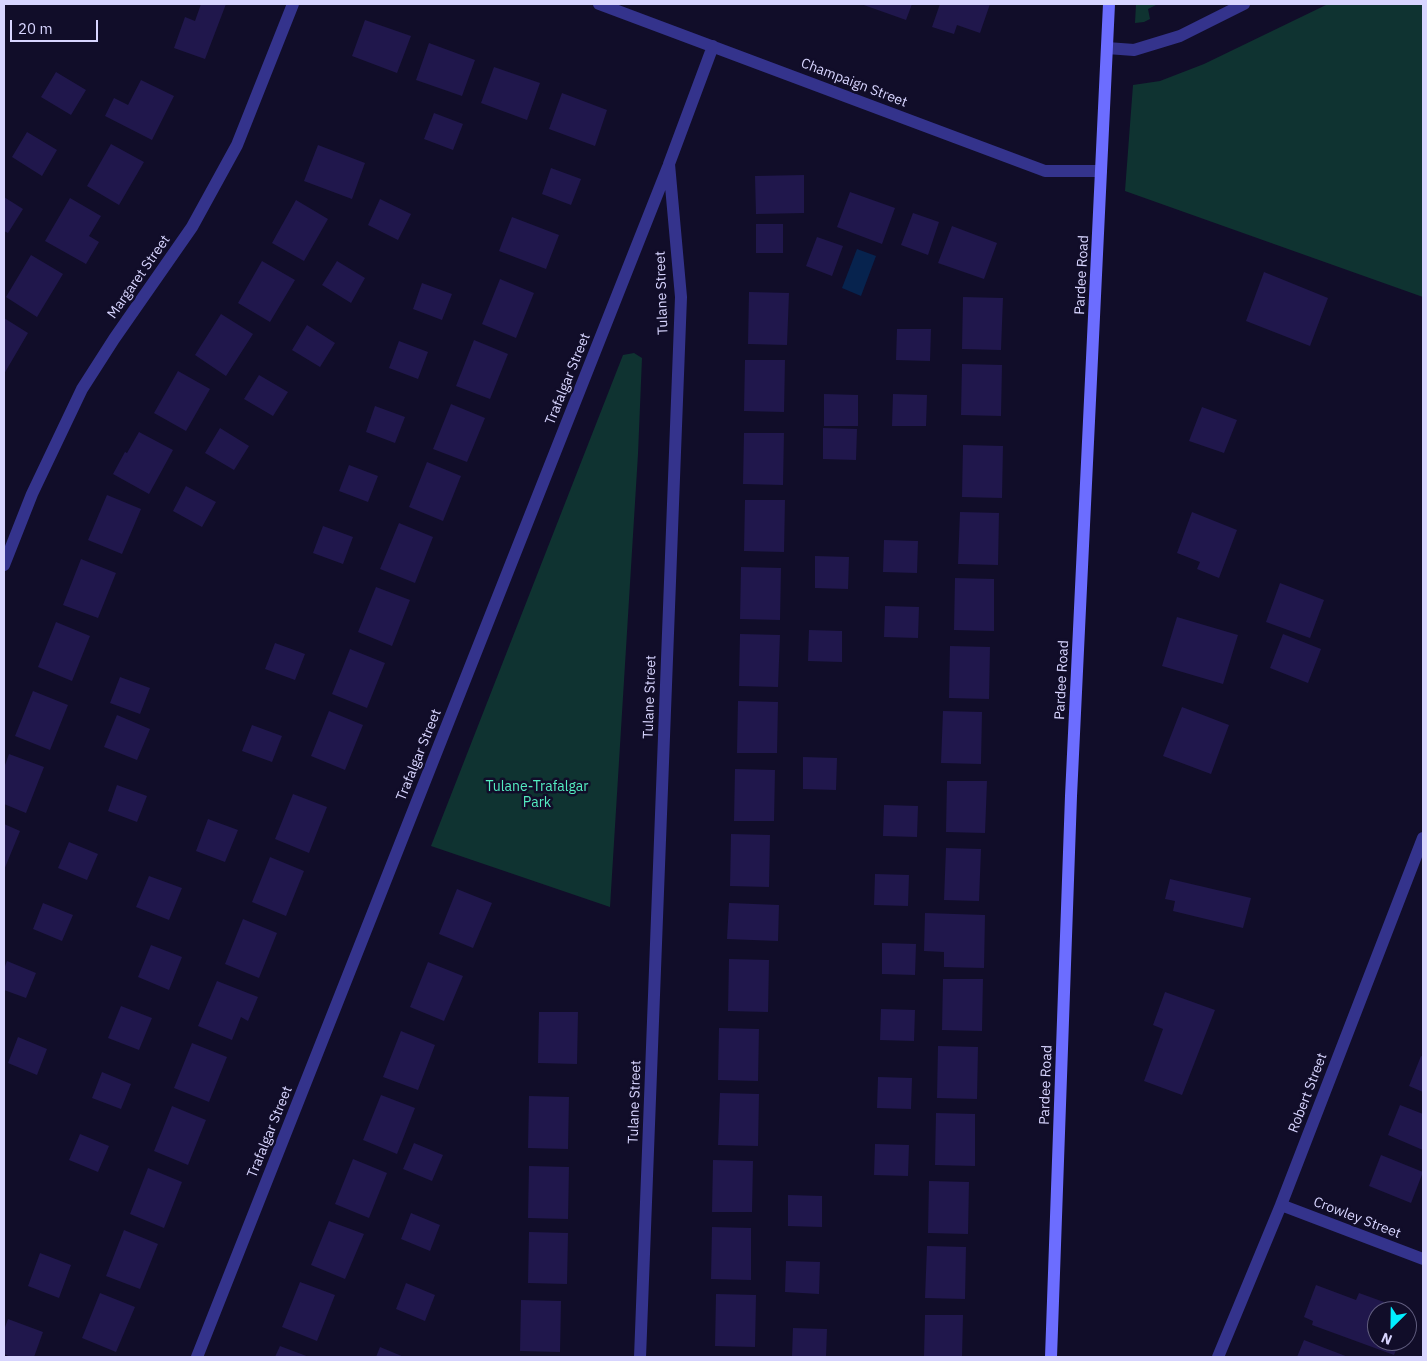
<!DOCTYPE html>
<html>
<head>
<meta charset="utf-8">
<style>
  body { margin:0 }
  #map { position:relative; width:1427px; height:1361px; overflow:hidden; background:#110d29; font-family:"IBM Plex Sans",sans-serif }
  canvas { display:block }
  .frame { position:absolute; inset:0; border:5px solid #d8d5ff; pointer-events:none }
  .north { position:absolute; left:1367px; top:1301px; width:50px; height:50px; box-sizing:border-box; background:#110d29; border:1px solid #615d7f; border-radius:50%; rotate:203deg; font-size:14px; font-weight:700; line-height:20px; text-align:center; color:#d8d5ff }
  .north::after { content:''; display:block; margin:auto; width:18px; height:22px; background:#01eeff; clip-path:polygon(50% 0,100% 100%,50% 72%,0 100%) }
  .scale { position:absolute; left:10px; top:20px; width:88px; height:22px; box-sizing:border-box; border:2px solid #d8d5ff; border-top:0; padding-left:6px; font-size:15px; line-height:18px; white-space:nowrap; color:#d8d5ff; -webkit-text-stroke:4px #110d29; paint-order:stroke }
</style>
</head>
<body>
<div id="map">
<canvas width="1427" height="1361"></canvas>
<div class="frame"></div>
<div class="north">N</div>
<div class="scale">20 m</div>
</div>
<script>
const ctx = document.querySelector('canvas').getContext('2d');
ctx.lineJoin = 'round';
function paint(path, color) { ctx.fillStyle = color; ctx.fill(path, 'evenodd'); }
function stroke(path, color, width, dash) { ctx.strokeStyle = color; ctx.lineWidth = width; ctx.lineCap = dash ? 'butt' : 'round'; ctx.setLineDash(dash || []); ctx.stroke(path); }
function drawText(font, color, halo, rows, align = 'center') {
  ctx.font = font + ' "IBM Plex Sans",sans-serif'; ctx.lineWidth = 5; ctx.setLineDash([]); ctx.textBaseline = 'middle'; ctx.strokeStyle = halo; ctx.fillStyle = color; for (const [text, x, y, turn = 0] of rows) {
    ctx.save(); ctx.translate(x, y); ctx.rotate((+turn || 0) * Math.PI / 180); ctx.textAlign = isNaN(turn) ? turn : align; if (halo) ctx.strokeText(text, 0, 0); ctx.fillText(text, 0, 0); ctx.restore();
  }
}
paint(new Path2D(`
  M1136,4h22l-10,5 2,10 -6,3 -9,1z
  M1328,4h95v293l-298,-106 8,-106 27,-4 44,-17z
  M634,353l8,5 -4,96 -28,453 -179,-61 192,-491z`), '#0f3331');
paint(new Path2D(`
  M857,249l19,7 -15,40 -19,-8z`), '#07234e');
paint(new Path2D(`
  M201,4h25l-21,55 -31,-11 11,-31 10,4z
  M861,4h51l-6,16z
  M940,4h50l-10,29 -23,-8 -3,9 -22,-7z
  M365,20l46,16 -14,37 -45,-17z
  M429,43l46,17 -13,36 -46,-16z
  M494,67l46,16 -13,37 -46,-17z
  M56,72l30,18 -15,25 -30,-18z
  M141,80l33,16 -22,44 -47,-24 9,-18 14,7z
  M562,93l45,17 -12,36 -46,-17z
  M434,113l29,11 -10,26 -29,-11z
  M27,132l30,18 -15,26 -30,-19z
  M111,144l33,18 -25,43 -32,-19z
  M318,145l47,18 -13,36 -48,-18z
  M551,168l30,11 -10,26 -29,-11z
  M804,175v38l-48,1 -1,-38z
  M850,192l45,16 -13,36 -45,-17z
  M4,197l19,12 -15,24 -4,-2z
  M70,198l31,18 -12,20 10,6 -13,22 -41,-23z
  M380,199l31,15 -13,26 -30,-15z
  M296,200l32,19 -24,42 -32,-18z
  M913,213l26,9 -11,33 -27,-10z
  M512,217l47,18 -13,34 -47,-18z
  M756,224h27v29h-27z
  M952,226l45,17 -13,36 -46,-16z
  M817,237l26,9 -11,30 -26,-10z
  M31,255l32,19 -26,43 -31,-20z
  M262,261l33,19 -25,42 -32,-19z
  M337,261l28,17 -14,25 -29,-18z
  M1264,272l64,26 -18,48 -64,-25z
  M500,279l34,14 -18,45 -34,-14z
  M422,283l30,11 -10,26 -29,-11z
  M749,292l40,1 -2,52 -39,-1z
  M963,297l40,1 -2,52 -39,-1z
  M221,314l32,20 -27,42 -31,-21z
  M4,318l24,15 -24,41z
  M307,325l28,18 -15,24 -28,-17z
  M897,329h34l-1,32 -34,-1z
  M474,340l34,14 -18,45 -34,-13z
  M399,341l29,11 -10,27 -29,-11z
  M745,360h40l-1,52 -40,-1z
  M962,364l40,1 -1,51 -40,-1z
  M178,371l32,18 -24,42 -32,-18z
  M259,375l29,17 -15,24 -29,-17z
  M824,394l34,1v31h-34z
  M893,394l34,1 -1,31h-34z
  M451,404l34,14 -18,44 -34,-13z
  M375,406l30,11 -10,26 -29,-11z
  M1202,407l35,13 -13,33 -35,-12z
  M220,428l29,18 -15,24 -29,-17z
  M823,428l34,1 -1,31 -33,-1z
  M139,432l34,18 -24,44 -36,-20 12,-22 2,1z
  M744,433h40l-1,52 -40,-1z
  M963,445l40,1 -1,52 -40,-1z
  M427,462l34,14 -18,45 -34,-14z
  M349,465l29,11 -10,26 -29,-11z
  M186,486l30,16 -14,25 -29,-16z
  M107,495l34,14 -19,45 -34,-14z
  M745,500h40l-1,52 -40,-1z
  M960,512l39,1 -1,52 -40,-1z
  M1192,512l45,18 -18,48 -22,-9 3,-7 -23,-9z
  M399,523l34,14 -18,46 -35,-14z
  M323,526l30,11 -10,27 -30,-11z
  M884,540l34,1 -1,32 -34,-1z
  M815,556l34,1 -1,32 -33,-1z
  M81,559l35,14 -18,45 -35,-13z
  M741,567l40,1 -1,52 -40,-1z
  M955,578l39,1v52l-40,-1z
  M1280,583l44,17 -14,38 -44,-16z
  M376,587l34,13 -18,46 -34,-14z
  M885,606l34,1 -1,31 -34,-1z
  M1177,617l61,18 -15,49 -61,-18z
  M56,622l34,14 -18,45 -34,-14z
  M809,630l33,1v31l-34,-1z
  M740,634l40,1 -2,52 -39,-1z
  M1283,634l38,15 -13,34 -38,-15z
  M275,643l30,11 -10,26 -30,-11z
  M950,646l40,1 -1,52 -40,-1z
  M350,649l35,14 -18,45 -35,-14z
  M120,677l30,11 -10,26 -30,-11z
  M33,691l35,14 -18,45 -35,-14z
  M738,701l40,1 -1,51h-40z
  M1182,707l47,18 -18,49 -48,-18z
  M329,711l34,14 -18,45 -34,-14z
  M943,711l39,1 -1,52 -40,-1z
  M117,715l33,14 -13,31 -33,-13z
  M252,725l30,11 -10,26 -30,-11z
  M9,754l35,13 -18,46 -22,-9v-36z
  M803,757l34,1 -1,32 -33,-1z
  M735,769l40,1 -1,51h-40z
  M947,781h40l-2,52 -39,-1z
  M117,785l30,11 -10,26 -29,-11z
  M293,794l34,13 -18,46 -34,-14z
  M884,805l34,1 -1,31 -34,-1z
  M208,819l30,11 -13,32 -29,-11z
  M4,824l16,7 -16,39z
  M731,834l39,1 -1,52 -39,-1z
  M69,842l29,12 -11,26 -29,-12z
  M946,848l35,1 -2,52 -35,-1z
  M270,857l34,14 -18,45 -34,-14z
  M875,874l34,1 -1,31 -34,-1z
  M149,876l33,12 -13,32 -33,-13z
  M1170,879l81,19 -8,30 -70,-17 2,-10 -10,-2z
  M457,889l35,14 -19,45 -34,-14z
  M43,903l30,12 -11,26 -29,-12z
  M729,903l50,2 -1,36 -51,-2z
  M925,913l60,2 -1,53 -40,-1v-15l-20,-1z
  M243,919l34,14 -18,45 -34,-14z
  M882,943l34,1 -1,31 -33,-1z
  M151,945l31,12 -13,33 -31,-13z
  M729,959l40,1 -1,52 -40,-1z
  M7,961l29,12 -10,25 -22,-8v-21z
  M428,962l35,14 -19,45 -34,-14z
  M943,979h40l-1,52 -40,-1z
  M217,981l41,16 -10,24 -7,-4 -9,23 -34,-14z
  M1165,992l50,18 -33,85 -38,-14 19,-52 -10,-4z
  M121,1006l31,12 -13,32 -31,-12z
  M881,1009l34,1 -1,31 -34,-1z
  M539,1012h39l-1,52 -39,-1z
  M719,1028l40,1 -1,52 -40,-1z
  M401,1031l34,14 -17,45 -35,-13z
  M18,1037l29,12 -10,26 -29,-12z
  M192,1043l35,14 -18,45 -35,-14z
  M938,1046l40,1 -1,52 -40,-1z
  M1421,1056l2,1v35l-14,-6z
  M102,1072l29,12 -10,25 -29,-11z
  M878,1077l34,1 -1,31 -34,-1z
  M720,1093l39,1 -1,52 -40,-1z
  M381,1095l34,13 -18,46 -34,-14z
  M529,1096l40,1 -1,52 -40,-1z
  M1400,1105l23,9v36l-35,-15z
  M172,1106l34,14 -18,45 -34,-14z
  M936,1113l39,1v52l-40,-1z
  M80,1134l29,12 -11,26 -29,-12z
  M414,1143l29,12 -11,26 -29,-12z
  M875,1144l34,1 -1,31 -34,-1z
  M1381,1155l42,17 -12,31 -42,-17z
  M353,1159l34,14 -18,45 -34,-14z
  M713,1160l40,1 -1,51h-40z
  M529,1166l40,1 -1,52 -40,-1z
  M148,1168l34,14 -18,46 -34,-14z
  M929,1181l40,1 -1,52 -40,-1z
  M788,1195l34,1v31l-34,-1z
  M411,1213l29,12 -10,26 -29,-12z
  M329,1221l35,13 -19,45 -34,-14z
  M712,1227l39,1v52l-40,-1z
  M124,1230l34,14 -18,45 -34,-13z
  M529,1232l39,1 -1,51 -39,-1z
  M927,1246l39,1 -1,52 -40,-1z
  M40,1253l31,12 -12,33 -31,-12z
  M786,1261l34,1 -1,32 -34,-2z
  M300,1282l35,13 -18,46 -35,-14z
  M406,1283l29,12 -10,26 -29,-12z
  M1316,1285l40,15 3,-7 25,9 -4,9h-3v30h23l-6,14 -82,-30 1,-4 -9,-4z
  M100,1293l35,14 -19,45 -34,-14z
  M716,1294l40,1 -1,52 -40,-1z
  M521,1300l40,1 -1,51 -40,-1z
  M925,1315h38l-1,42h-38z
  M8,1319l35,13 -9,25h-23l-7,-3v-24z
  M793,1328l34,1 -1,28h-34z
  M1304,1340l44,17h-51z
  M280,1346l29,11h-34z
  M380,1347l24,10h-28z`), '#20174c');
stroke(new Path2D(`
  M1107,48l27,2 46,-14 64,-32`), '#34338c', 12);
stroke(new Path2D(`
  M599,4l446,167h56
  M4,565l28,-71 50,-105 32,-50 78,-112 45,-82 56,-141
  M1281,1205l142,54
  M197,1357l471,-1190
  M640,1357l41,-1060 -12,-133 44,-118
  M1218,1357l63,-152 142,-367`), '#34338c', 12);
stroke(new Path2D(`
  M1051,1357l20,-561 38,-792`), '#6c6dff', 12);
drawText('14px', '#d8d5ff', '#110d29', [
  ["Champaign Street",854,83,21],
  ["Pardee Road",1082,275,-87],
  ["Margaret Street",139,277,-55],
  ["Tulane Street",662,293,-92],
  ["Trafalgar Street",568,379,-68],
  ["Pardee Road",1062,680,-87],
  ["Tulane Street",650,697,-88],
  ["Trafalgar Street",419,755,-68],
  ["Pardee Road",1046,1085,-88],
  ["Robert Street",1308,1093,-69],
  ["Tulane Street",635,1102,-88],
  ["Trafalgar Street",270,1132,-68],
  ["Crowley Street",1357,1218,21]
]);
drawText('14px', '#54ecc1', '#110d29', [
  ["Tulane-Trafalgar",537,787],
  ["Park",537,803]
]);
</script>
</body>
</html>
